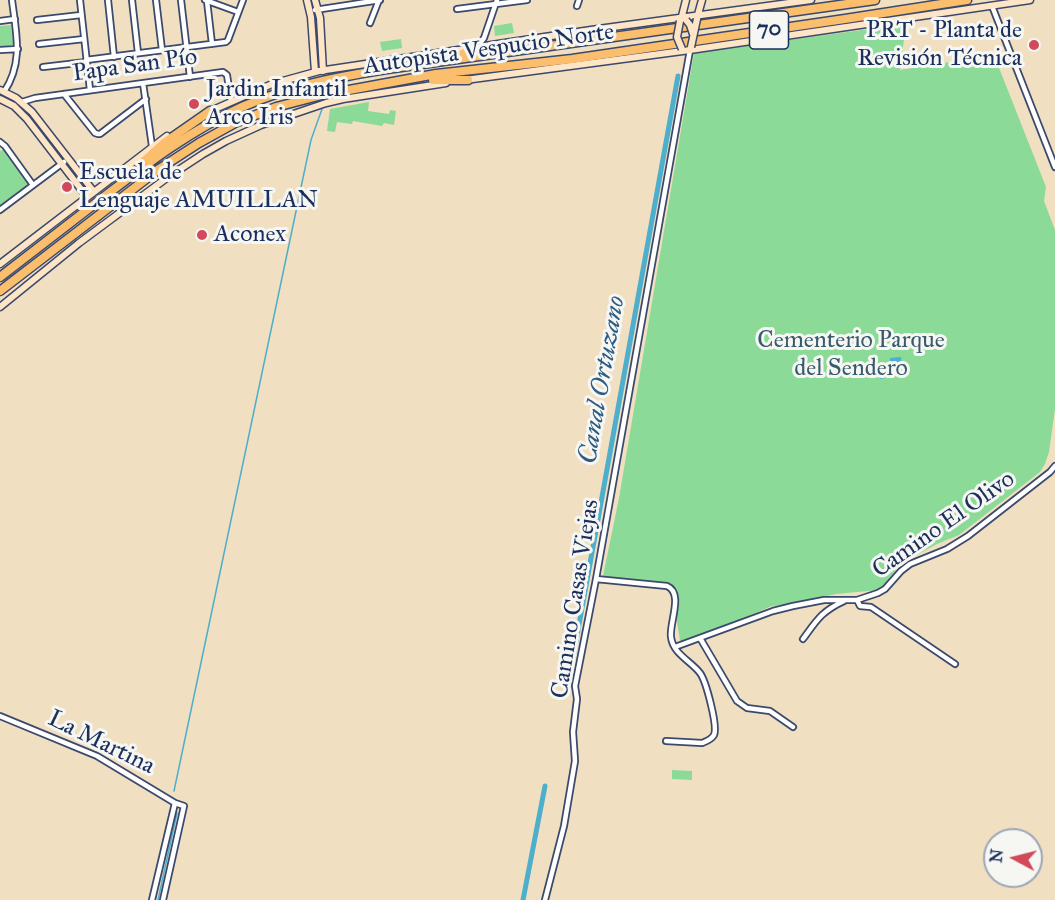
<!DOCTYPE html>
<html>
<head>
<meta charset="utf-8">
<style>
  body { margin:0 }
  #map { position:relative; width:1055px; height:900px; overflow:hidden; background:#f1dfc1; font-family:"IM FELL Great Primer",serif }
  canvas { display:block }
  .north { position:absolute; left:983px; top:828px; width:60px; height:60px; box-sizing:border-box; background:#f6f6f2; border:2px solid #9ea6b7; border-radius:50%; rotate:277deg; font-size:16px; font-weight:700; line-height:24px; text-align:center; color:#1b2f5e }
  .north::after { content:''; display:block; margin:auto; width:21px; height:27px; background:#d1495b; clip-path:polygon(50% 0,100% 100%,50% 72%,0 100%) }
</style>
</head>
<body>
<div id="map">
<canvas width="1055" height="900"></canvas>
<div class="north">N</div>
</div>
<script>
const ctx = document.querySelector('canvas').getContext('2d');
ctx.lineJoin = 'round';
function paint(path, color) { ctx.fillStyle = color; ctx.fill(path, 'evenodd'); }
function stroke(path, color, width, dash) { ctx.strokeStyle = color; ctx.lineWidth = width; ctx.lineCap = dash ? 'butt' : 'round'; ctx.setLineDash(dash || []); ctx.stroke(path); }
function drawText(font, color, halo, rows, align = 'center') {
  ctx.font = font + ' "IM FELL Great Primer",serif'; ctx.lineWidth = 6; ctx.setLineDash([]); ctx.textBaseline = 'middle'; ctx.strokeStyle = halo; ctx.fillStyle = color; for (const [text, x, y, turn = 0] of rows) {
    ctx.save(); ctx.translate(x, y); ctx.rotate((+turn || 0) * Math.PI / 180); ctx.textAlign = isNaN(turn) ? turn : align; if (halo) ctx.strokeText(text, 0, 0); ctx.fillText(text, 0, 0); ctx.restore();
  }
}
paint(new Path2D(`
  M512,23l2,10 -19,3 -1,-10z
  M906,24l-6,46 94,-15 52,132 -2,14 11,29v179l-6,43 -4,12 -5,8 -81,63 -22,9 -35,19 -23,27 -43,4 -51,11 -13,1 -55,23 -37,12 -4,-26v-20l-5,-10 -68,-9 16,-78 75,-445z
  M11,25l3,22 -14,1v-22z
  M401,39l1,9 -20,3 -2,-9z
  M369,102l-1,9 21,3 1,-4 6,1 -2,14 -10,-2 -2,3 -29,-5 -1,3 -15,-2 -2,10 -8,-1 3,-22z
  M4,149l26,35 -30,23v-56z
  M672,770l20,1v9l-20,-1z`), '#8bda98');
paint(new Path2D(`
  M901,357l1,11 -6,4v4l-16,3 -2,-11 12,-2v-8z`), '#4dafcc');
stroke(new Path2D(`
  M174,791l137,-651 11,-31
  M158,900l19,-87`), '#4dafcc', 1.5);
stroke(new Path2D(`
  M567,691l111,-615
  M523,900l22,-114`), '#4dafcc', 5);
const street = new Path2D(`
  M80,0l10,90
  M108,0l6,57
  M132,0l6,53
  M156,0l6,50
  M181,0l9,77
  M205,0l33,12
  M207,1l5,43
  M577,6l2,-6
  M992,6l63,161
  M457,9l70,-9
  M315,10l65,-10
  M37,20l44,-5
  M0,21l15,-2
  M370,23l9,-23
  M39,44l45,-5
  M477,47l7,-9 13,-38
  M0,50l18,-1
  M86,60l140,-18 2,-2 15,-40
  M43,67l43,-5
  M143,83l9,63
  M4,92c20,-30 12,-59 8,-92
  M64,94l31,39 3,1h2l46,-35
  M22,102l13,-4 188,-26 4,3 4,26
  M0,142l5,4 28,39
  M0,210l64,-48
  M596,579l71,7c17,7 2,37 4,51 2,17 20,24 29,36 6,8 18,53 14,62 -3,5 -7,6 -12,8l-36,-2
  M857,600l3,6 11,1 84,57
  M700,638l37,63 10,7 23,3 23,16
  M803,639c14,-19 19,-28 41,-38
  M675,647l98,-36 20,-5 31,-6h33l21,-7 7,-4 16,-18 9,-7 37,-15 21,-13 82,-64 5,-6
  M0,716l97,40 78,47 9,3 -21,94
  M152,900l23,-97
  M545,900l19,-74 11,-65 -2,-29 4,-33 -2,-13 21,-107 94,-529`);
const secondary = new Path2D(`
  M307,0l4,17 4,55
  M315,0l5,18 3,53
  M697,18l5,-18
  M681,20l5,-20
  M465,80l225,-30 340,-50
  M0,90l16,8 16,14 62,80
  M0,99l14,7 13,13 60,78
  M206,113l66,-29 47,-13 272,-41 220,-30
  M0,264l167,-128
  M0,307l79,-64 89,-66 35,-23 23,-13 35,-16 65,-22 17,-4 103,-16`);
const highway = new Path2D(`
  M458,56l19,-9
  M433,80h35
  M143,162l21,-19 46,-32
  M0,277c35,-27 70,-54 105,-81 43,-33 86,-66 137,-89 47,-21 95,-30 145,-38l488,-69
  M0,291l159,-122 40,-26 36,-20 41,-16 46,-12 114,-21 136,-15 273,-40 122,-19`);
stroke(street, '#3b496d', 8);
stroke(secondary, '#3b496d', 9);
stroke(highway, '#3b496d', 11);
stroke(street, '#fff', 4.5);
stroke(secondary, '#fde5c5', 6);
stroke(highway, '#fabe6d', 8);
const secondaryBridge = new Path2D(`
  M686,20l4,5 3,9
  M680,21l-3,16 5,12
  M691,47l6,-28`);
stroke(secondaryBridge, '#3b496d', 9, []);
stroke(secondaryBridge, '#fde5c5', 6);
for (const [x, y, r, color] of [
  [1034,45,6,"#d1495b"],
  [194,104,6,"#d1495b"],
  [67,187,6,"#d1495b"],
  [202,235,6,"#d1495b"]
]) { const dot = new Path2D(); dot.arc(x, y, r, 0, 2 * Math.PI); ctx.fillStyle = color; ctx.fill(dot); stroke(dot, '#f6f6f2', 2); }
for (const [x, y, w] of [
  [769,30,39]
]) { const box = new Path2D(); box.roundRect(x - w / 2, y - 19, w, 38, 4.5); ctx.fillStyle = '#f6f6f2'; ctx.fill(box); stroke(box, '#1b2f5e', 1.5); }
drawText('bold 22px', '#1b2f5e', null, [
  ["70",769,30]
]);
drawText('24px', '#1b2f5e', '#f6f6f2', [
  ["PRT - Planta de",1022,31,"right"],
  ["Revisión Técnica",1022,59,"right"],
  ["Jardin Infantil",206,90],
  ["Arco Iris",206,118],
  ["Escuela de",79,173],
  ["Lenguaje AMUILLAN",79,201],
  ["Aconex",214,235]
], 'left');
drawText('24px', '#1b2f5e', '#f6f6f2', [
  ["Autopista Vespucio Norte",489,50,-8],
  ["Papa San Pío",135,66,-8],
  ["Camino El Olivo",944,525,-35],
  ["Camino Casas Viejas",576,599,-81],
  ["La Martina",101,743,26]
]);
drawText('24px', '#375a6c', '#f6f6f2', [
  ["Cementerio Parque",851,341],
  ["del Sendero",851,369]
]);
drawText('italic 26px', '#2c5c84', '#f6f6f2', [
  ["Canal Ortuzano",603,380,-80]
]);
</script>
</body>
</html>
